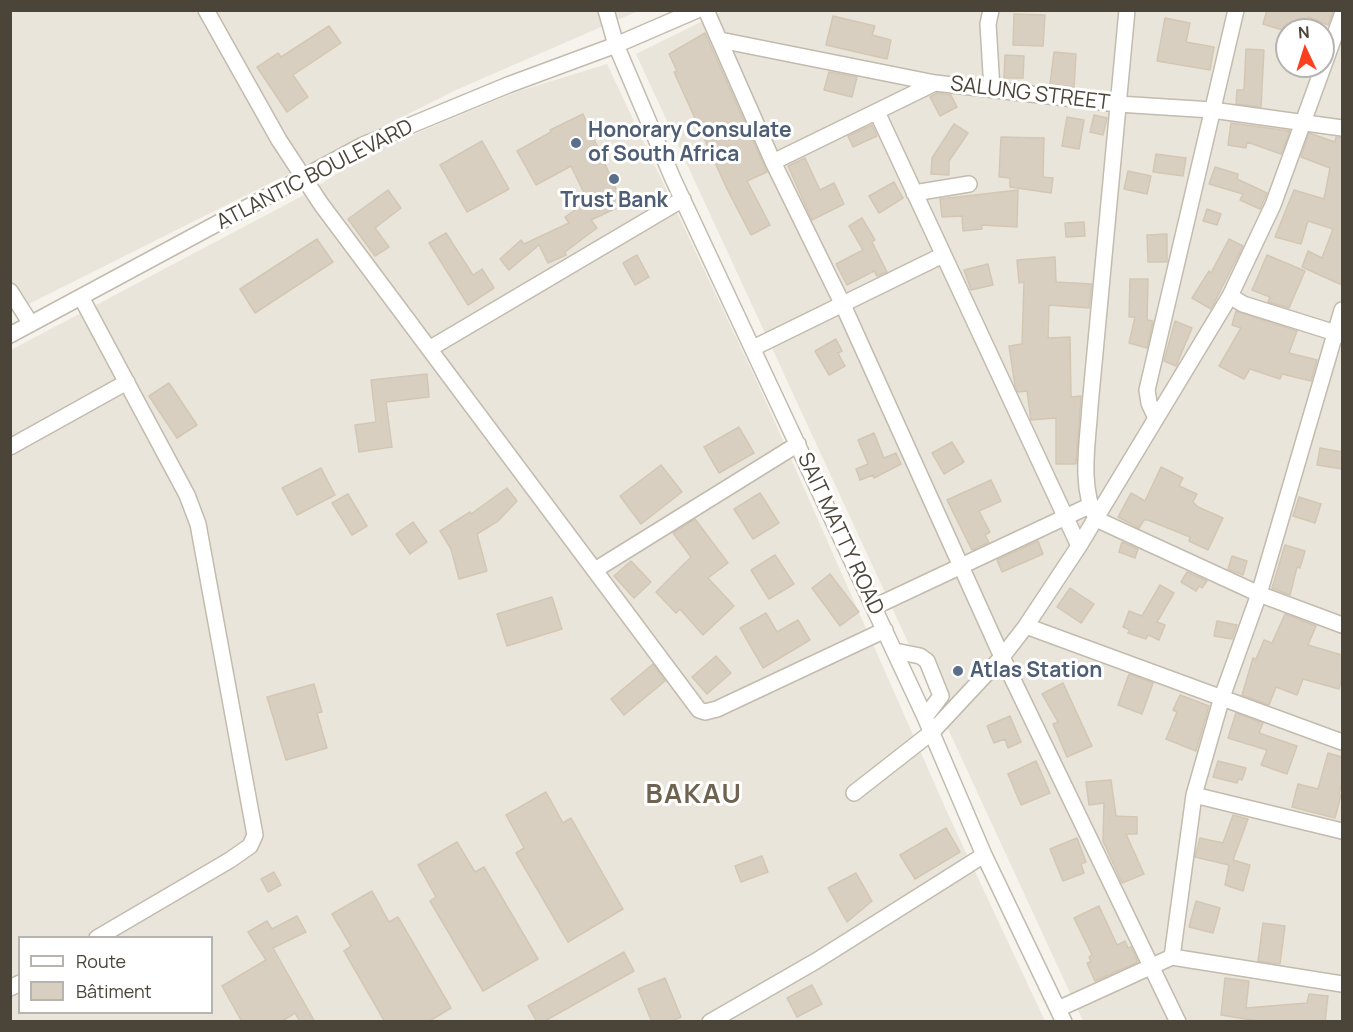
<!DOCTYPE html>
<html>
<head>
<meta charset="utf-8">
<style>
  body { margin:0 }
  #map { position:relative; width:1353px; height:1032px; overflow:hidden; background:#f6f3ec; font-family:Manrope,sans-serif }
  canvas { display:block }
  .frame { position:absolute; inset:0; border:12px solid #4b4439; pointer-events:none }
  .legend { position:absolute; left:18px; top:936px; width:195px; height:78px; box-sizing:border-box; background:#fff; border:2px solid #b7b4b0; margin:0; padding:8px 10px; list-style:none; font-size:18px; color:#4b4439 }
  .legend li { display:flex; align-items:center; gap:12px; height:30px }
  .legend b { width:30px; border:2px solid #b7b4b0 }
  .north { position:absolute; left:1275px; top:18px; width:60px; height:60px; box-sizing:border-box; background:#fff; border:2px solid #b7b4b0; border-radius:50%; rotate:356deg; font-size:16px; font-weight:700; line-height:24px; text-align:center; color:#4b4439 }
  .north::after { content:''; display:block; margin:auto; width:21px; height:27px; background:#fc3f1d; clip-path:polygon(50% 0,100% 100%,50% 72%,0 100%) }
</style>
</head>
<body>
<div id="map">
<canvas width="1353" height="1032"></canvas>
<div class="frame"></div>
<ul class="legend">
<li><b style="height:8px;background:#fff"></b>Route</li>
<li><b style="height:16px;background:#d8cfc1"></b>Bâtiment</li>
</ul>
<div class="north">N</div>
</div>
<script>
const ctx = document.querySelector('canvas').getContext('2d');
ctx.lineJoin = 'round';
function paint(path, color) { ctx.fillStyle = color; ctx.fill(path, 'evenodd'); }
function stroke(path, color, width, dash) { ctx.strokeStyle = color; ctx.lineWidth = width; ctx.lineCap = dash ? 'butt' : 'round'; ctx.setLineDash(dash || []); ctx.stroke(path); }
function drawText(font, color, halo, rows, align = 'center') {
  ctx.font = font + ' Manrope,sans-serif'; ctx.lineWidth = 6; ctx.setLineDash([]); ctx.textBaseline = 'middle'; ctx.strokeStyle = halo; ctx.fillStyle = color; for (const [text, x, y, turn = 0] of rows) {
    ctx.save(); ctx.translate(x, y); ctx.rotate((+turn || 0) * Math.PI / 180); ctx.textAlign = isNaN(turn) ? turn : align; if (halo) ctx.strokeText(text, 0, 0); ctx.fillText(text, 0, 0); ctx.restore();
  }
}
paint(new Path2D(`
  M11,11h627l-182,79 -445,223z
  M723,11h619v1010h-259l-447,-967zM1287,30h36v36h-36z
  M607,64l151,320 190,430 97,207 -1034,1v-672l293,-155 63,-41 149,-62zM20,938h192v74h-192z`), '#eae5da');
const building = new Path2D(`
  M1267,10h67l-6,15 -20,-8 -2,13 -22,-4 -2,4 -19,-6z
  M1014,14l31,1 -2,31 -30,-1z
  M833,16l42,10 -3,9 19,5 -4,19 -61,-14z
  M1165,18l25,5 -4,19 28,5 -4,23 -53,-9z
  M329,26l12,17 -48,32 15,22 -21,15 -30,-45 21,-14 3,4z
  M705,33l62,139 -20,9 23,44 -19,10 -24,-46 -53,-117 3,-1 -8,-17z
  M1246,49l18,1 -3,57 -25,-3 1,-14h7z
  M1054,52l22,2 -2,33 -24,-3z
  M1005,55l19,1 -1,22h-19z
  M829,72l28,5 -5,20 -28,-7z
  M937,93l14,2 6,12 -17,9 -10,-19z
  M583,114l40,91 -32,15 6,8 -32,24 1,3 -18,8 -9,-18 -30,25 -9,-11 21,-19 3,4 45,-21 -4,-6 23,-16 -17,-35 -35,19 -19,-34 34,-19 -1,-2z
  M1094,115l13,3 -4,17 -13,-3z
  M1067,117l17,3 -5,29 -17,-3z
  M1231,123l59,8 -9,23 -34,-12 -1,6 -18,-3z
  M954,124l14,9 -19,28v14l-18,-1 1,-16z
  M872,125l5,11 -24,11 -5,-11z
  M1309,133l26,9 1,-5 6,1v147l-40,-18 6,-16 14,7 11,-29 -25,-8 -7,23 -26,-7 19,-47 30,9 6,-31 -29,-11z
  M1001,137l43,1 -1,39 10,1 -2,15 -41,-6v-9l-11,-1z
  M482,141l27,48 -42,23 -27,-47z
  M1156,154l30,4 -3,18 -30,-4z
  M805,158l15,32 14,-7 10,21 -32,16 -24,-54z
  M1215,167l23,7 -1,5 30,14 -7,16 -20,-9 3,-6 -34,-10z
  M1128,171l23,5 -4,18 -23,-5z
  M894,182l9,16 -24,15 -10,-17z
  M388,190l13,18 -26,20 14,19 -14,9 -27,-37z
  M1018,190l-1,37 -36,-2 1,4 -19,2 -1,-15 -20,1 -2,-18z
  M1207,209l14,5 -4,11 -14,-4z
  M862,218l13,22 -3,2 15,30 -10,4 -3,-5 -27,14 -11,-21 27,-14 -14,-24z
  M1084,222l1,14 -19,1 -1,-14z
  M446,233l27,42 9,-6 12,19 -26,17 -39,-62z
  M1167,234v28h-19l-1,-27z
  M317,239l16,23 -78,51 -15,-24z
  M1229,239l14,7 -32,63 -19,-11 17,-27 2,2z
  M637,255l12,22 -14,8 -12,-22z
  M1267,255l38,16 -16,37 -21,-6 2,-5 -18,-7z
  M1055,257l1,25 36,2 -3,24 -40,-3 -1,33 22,-1 1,60 10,-1 -5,68h-20v-46l-25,2 -4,-29 -9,1 -3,-6 -6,-40 13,-2 2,-62 -5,1 -2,-23z
  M988,264l5,21 -22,5 -7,-20z
  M1130,279h18l-1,41 6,1 -6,27 -18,-5 6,-26h-6z
  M1236,311l61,20 -8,22 28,7 -6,21 -29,-7 -2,5 -30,-10 -6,10 -25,-13 22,-38 -9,-3z
  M1175,321l17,7 -16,38 -12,-5z
  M836,339l6,12 -4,2 7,13 -16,9 -14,-24z
  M427,374l2,23 -43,5 6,45 -33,5 -4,-27 21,-3 -5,-42z
  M169,383l28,42 -20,13 -28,-42z
  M739,427l15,26 -35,20 -15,-26z
  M874,433l10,25 12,-5 5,11 -27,14 -1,-3 -13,5 -4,-11 12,-5 -10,-24z
  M952,442l12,20 -20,12 -12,-21z
  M1320,448l22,4v17l-25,-4z
  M661,465l21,27 -41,32 -21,-28z
  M1161,467l22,11 -4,8 18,8 -4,8 5,5 25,11 -15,32 -19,-9 1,-4 -42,-17h-4l-5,8 -21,-11 13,-24 14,8z
  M321,468l14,27 -38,20 -15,-27z
  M991,480l10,21 -22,10 11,21 -5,3 4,7 -17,8 -25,-50z
  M507,488l10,13 -19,20 -21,13 10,37 -28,8 -8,-30 -11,-18 30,-19 1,2z
  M760,493l19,30 -26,16 -19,-30z
  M348,494l19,32 -15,9 -20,-32z
  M1299,497l22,7 -6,19 -22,-7z
  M695,519l33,44 -20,15 26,28 -31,29 -23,-26 -4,4 -20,-21 35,-35 -18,-24z
  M413,522l14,20 -17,12 -14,-20z
  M1038,541l5,13 -41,18 -5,-12z
  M1122,542l16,7 -3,9 -16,-6z
  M1285,545l20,6 -5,17 -3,-1 -7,28 -18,-7z
  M775,555l19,29 -25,15 -18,-29z
  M1232,556l15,5 -4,14 -15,-6z
  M631,561l20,21 -17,16 -20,-22z
  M1187,572l20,9 -5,7 -3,-2 -3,5 -15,-9z
  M830,574l29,38 -19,14 -28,-38z
  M1160,585l14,8 -17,29 8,3 -6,15 -11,-5 -2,4 -18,-6 2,-3 -7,-3 6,-16 13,5z
  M1070,588l24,16 -13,19 -24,-16z
  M552,597l10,32 -55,17 -10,-32z
  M766,613l11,19 21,-12 12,20 -47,28 -23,-40z
  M1285,614l31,12 -8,19 34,10v23l-3,11 -36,-10 -6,16 -21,-8 -7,18 -27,-10 11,-37 3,1 8,-19 8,3z
  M1217,621l20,4 -5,14 -18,-3z
  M716,656l15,17 -24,21 -15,-17z
  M653,664l12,17 -41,34 -13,-16z
  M1129,674l24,9 -11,31 -24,-9z
  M1063,683l29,63 -25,11 -14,-33 5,-2 -16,-28z
  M314,684l8,28 -5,1 10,35 -41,12 -19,-63z
  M1180,695l29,11 -13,45 -30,-12 11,-27 -4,-2z
  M1236,713l27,10 -4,10 38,13 -10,28 -26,-9 6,-15 -39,-12z
  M1010,716l11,26 -13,6 -3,-9 -11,4 -7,-17z
  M1328,753l14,4v24l-3,14h2l-6,23 -43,-11 6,-23 20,5z
  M1036,761l14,32 -29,12 -13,-31z
  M1218,761l28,7 -4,12 -4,-1 -1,4 -24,-6z
  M1111,780l5,36 21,1v17h-11l18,40 -22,9 -19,-42 1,-38 -15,2 -3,-23z
  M546,792l17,31 8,-5 52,91 -55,33 -52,-89 8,-5 -18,-33z
  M1233,815l15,4 -15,41 17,5 -7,26 -18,-6 4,-20 -34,-8 5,-19 23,5z
  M946,828l14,24 -45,27 -15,-24z
  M1077,838l9,24 -5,2 3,9 -21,8 -13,-32z
  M457,842l18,30 9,-5 54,92 -55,32 -53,-90 6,-4 -18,-32z
  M762,856l6,16 -27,10 -6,-16z
  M274,872l7,13 -13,7 -7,-13z
  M856,873l16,28 -25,21 -19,-34z
  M372,891l17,31 9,-5 53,91 -23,14h-43l-41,-71 7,-5 -19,-32z
  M1196,901l24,7 -7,25 -24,-6z
  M1099,906l18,39 8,-4 3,7 3,-1 7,15 -43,19 -8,-18 4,-1 -2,-5 3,-2 -18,-37z
  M297,916l9,16 -33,16 42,74h-15l-5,-9 -14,9h-39l-20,-36 44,-26 -18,-28 19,-11 5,8z
  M1263,923l22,3 -5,38 -22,-3z
  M624,952l10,19 -91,51h-6l-9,-16z
  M665,978l16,39 -11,5h-18l-14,-33z
  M1225,978l24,3 -3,27 61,-5 2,-9 19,2 -3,26h-62l-42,-7z
  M812,985l10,19 -25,13 -10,-19z`);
paint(building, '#d8cfc1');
stroke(building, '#d3c7b4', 1.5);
const minor = new Path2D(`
  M206,10l73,130 42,64 378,506 6,2 12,-3 168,-79
  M606,10l10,35 57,134 252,538 59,138 80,167
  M706,10l67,152 70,143 159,352 176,365
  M991,10l-3,14 4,65
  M1127,10l-37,396c-2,36 -11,79 6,113l163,75 83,31
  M720,40l215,43 183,21 94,6 130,18
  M877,112l202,434
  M773,162l162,-79
  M914,193l55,-9
  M10,291l21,33
  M1230,296l13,8 99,31
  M81,297l106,198 11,29 57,311 -5,11 -20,14 -133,78
  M10,335l353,-190 145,-60 108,-40 81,-35
  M753,348l190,-93
  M429,349l254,-150
  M1155,416l-6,-13 -2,-13 89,-380
  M10,447l117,-65
  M595,570l203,-126
  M874,607l215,-101
  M1026,626l316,116
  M895,651l25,5 7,5 14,35 -16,21
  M854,793l78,-61 70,-75 24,-31 53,-80 151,-250 43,-91 69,-190
  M1194,795l148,36
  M1172,957l22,-162 28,-98 37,-103 83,-284
  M10,988l10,-5
  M1058,1009l114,-52 170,27
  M710,1022l106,-61 168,-106`);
stroke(minor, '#c2bbae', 18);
stroke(minor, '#fff', 15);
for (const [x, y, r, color] of [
  [576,143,6,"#5c6f8a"],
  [614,179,6,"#5c6f8a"],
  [958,671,6,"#5c6f8a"]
]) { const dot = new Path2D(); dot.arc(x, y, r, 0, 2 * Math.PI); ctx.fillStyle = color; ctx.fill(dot); stroke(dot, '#fff', 2); }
drawText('21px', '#4b4439', '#fff', [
  ["SALUNG STREET",1030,94,7],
  ["ATLANTIC BOULEVARD",315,175,-27],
  ["SAIT MATTY ROAD",840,534,65]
]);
drawText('bold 21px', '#4e5e75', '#fff', [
  ["Honorary Consulate",588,131],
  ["of South Africa",588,155],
  ["Trust Bank",614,201,"center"],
  ["Atlas Station",970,671]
], 'left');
ctx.letterSpacing = '1.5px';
drawText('bold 27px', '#6e6250', '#fff', [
  ["BAKAU",694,795]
]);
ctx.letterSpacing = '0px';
</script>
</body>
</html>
